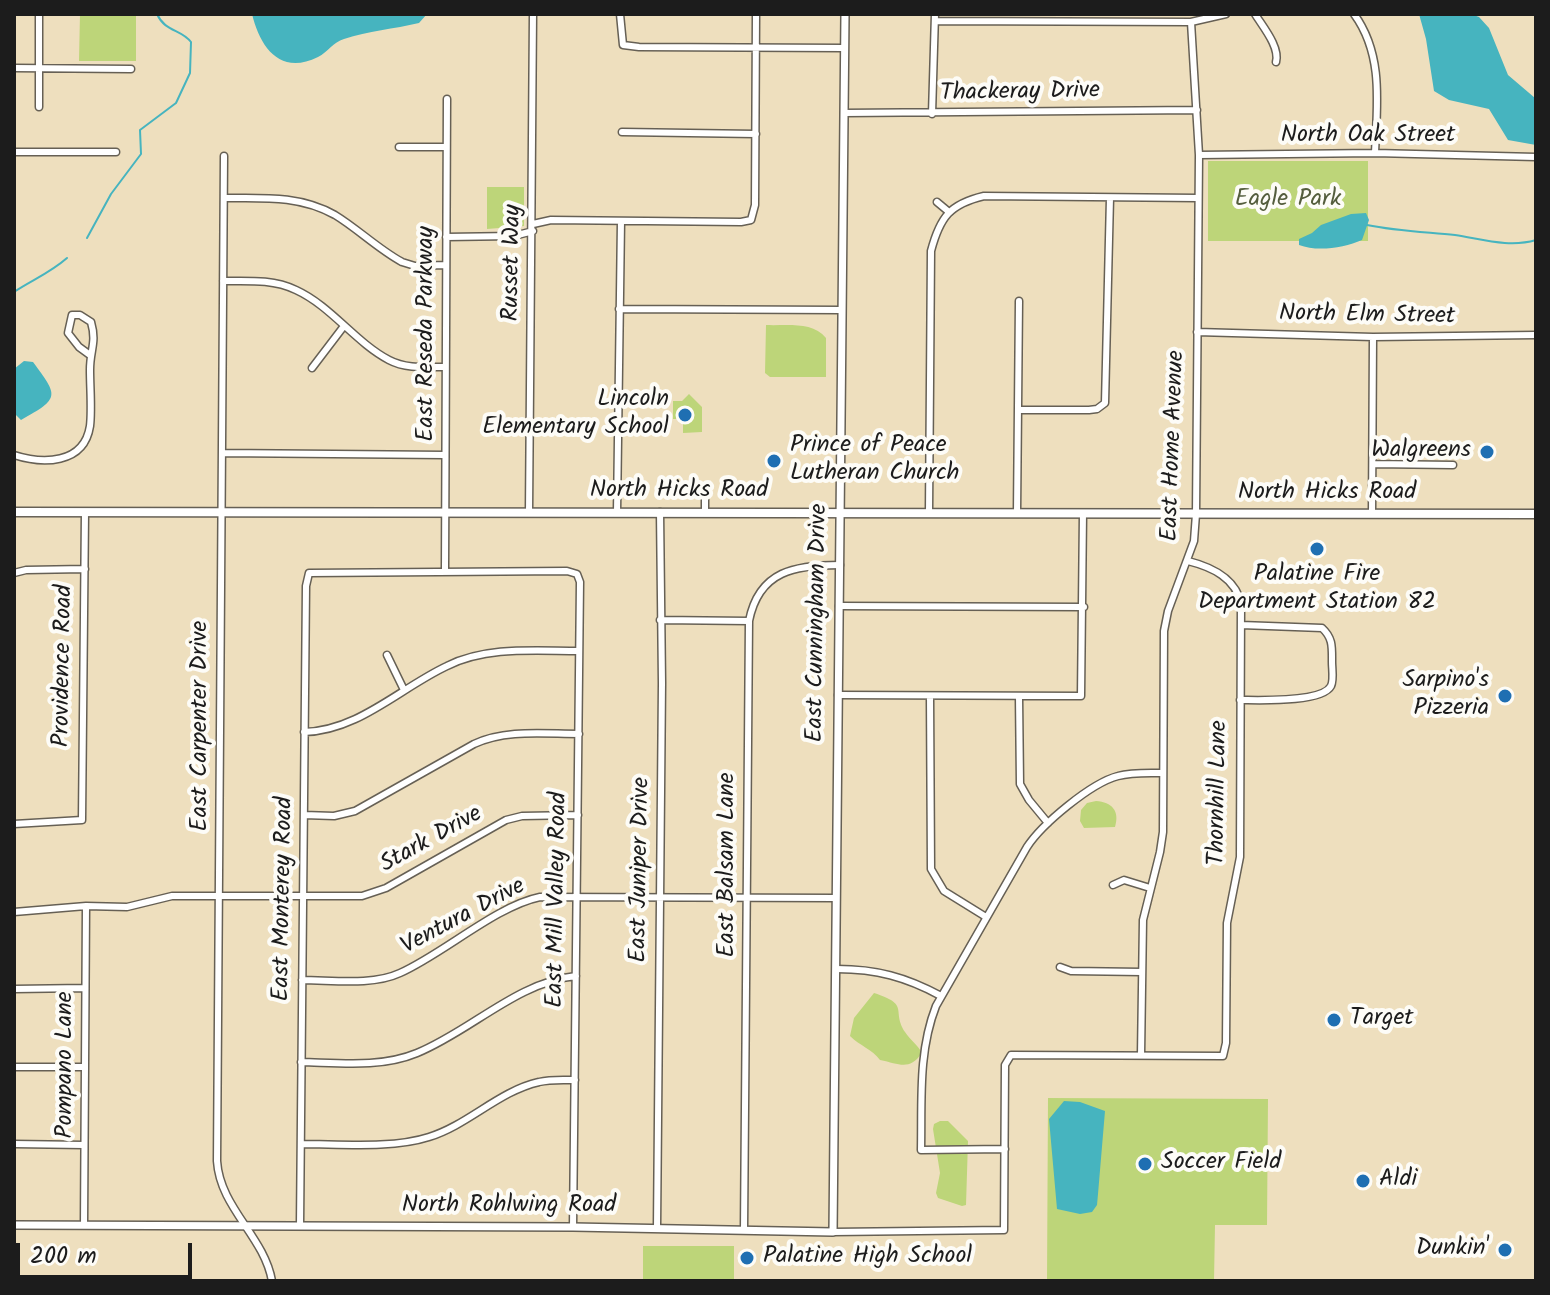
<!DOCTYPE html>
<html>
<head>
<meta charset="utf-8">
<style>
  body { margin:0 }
  #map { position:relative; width:1550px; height:1295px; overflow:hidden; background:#eedfbe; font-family:Kalam,sans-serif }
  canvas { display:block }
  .frame { position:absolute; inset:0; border:16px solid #1c1c1c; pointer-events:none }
  .scale { position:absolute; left:16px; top:1243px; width:176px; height:36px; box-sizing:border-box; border:4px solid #1c1c1c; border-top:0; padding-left:10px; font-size:24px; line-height:28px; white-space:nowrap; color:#1c1c1c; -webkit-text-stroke:6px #fdfcf7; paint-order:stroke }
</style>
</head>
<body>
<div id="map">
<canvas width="1550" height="1295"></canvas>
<div class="frame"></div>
<div class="scale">200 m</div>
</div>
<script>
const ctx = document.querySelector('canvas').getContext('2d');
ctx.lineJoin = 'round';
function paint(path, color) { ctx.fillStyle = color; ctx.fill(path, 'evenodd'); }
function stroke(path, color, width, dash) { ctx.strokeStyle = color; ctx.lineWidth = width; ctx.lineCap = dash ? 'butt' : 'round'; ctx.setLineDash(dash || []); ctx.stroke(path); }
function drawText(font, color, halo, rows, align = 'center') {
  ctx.font = font + ' Kalam,sans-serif'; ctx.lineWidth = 8; ctx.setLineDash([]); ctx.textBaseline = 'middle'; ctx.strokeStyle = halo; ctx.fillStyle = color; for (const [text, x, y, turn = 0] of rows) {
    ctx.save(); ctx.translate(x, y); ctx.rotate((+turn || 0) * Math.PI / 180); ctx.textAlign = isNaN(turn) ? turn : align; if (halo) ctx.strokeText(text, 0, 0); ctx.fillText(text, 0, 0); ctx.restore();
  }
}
paint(new Path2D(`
  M80,14h56v47h-57z
  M1208,161h160v80h-160z
  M487,187h37v39l-37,3z
  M766,325c21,1 46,-4 60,13v39h-56l-5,-4z
  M689,394l13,13v25l-19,1v-14h-10v-18h9z
  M1096,801c16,1 24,10 19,26l-31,1 -4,-7 1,-11 6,-7z
  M874,993c37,12 17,17 31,39 5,8 13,13 17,21 -13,18 -22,11 -42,7 -8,-11 -20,-14 -30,-24l4,-18z
  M1048,1098l220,1 -1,126h-52l-1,56h-167z
  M940,1121h8l20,20 -2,64 -4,1 -24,-8 -2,-5 4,-20 -7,-44 1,-5z
  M643,1246h91v35h-91z`), '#bdd579');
paint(new Path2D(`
  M252,14h175l-8,9c-25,6 -51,8 -75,16 -11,3 -16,13 -26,18 -38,19 -58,-10 -66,-43z
  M1419,14h52l8,3 10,11 19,47 27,23 1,47 -28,-5 -19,-31 -40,-9 -15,-9 -8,-52z
  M1366,213l3,7 -7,20c-18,8 -45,12 -63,5v-6l13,-6 9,-8 30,-11z
  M24,361l9,1c25,34 28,36 -12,58l-7,-7v-44z
  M1064,1101l16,1 25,9 -7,83 -1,11 -5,7 -12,2 -23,-5 -8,-90z`), '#46b4bf');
stroke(new Path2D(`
  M1367,225c29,6 58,7 88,10 27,4 54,13 81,5
  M87,238l24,-44 30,-40 -1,-24 36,-27 14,-30 1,-31c-10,-13 -26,-10 -34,-28
  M14,292c18,-12 36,-19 53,-34`), '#46b4bf', 2);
const minor = new Path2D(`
  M39,14v93
  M620,14l3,31 16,2 205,1
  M1255,14c8,13 25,33 21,48
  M1354,14c30,41 23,91 21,139
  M935,21l256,1 35,-8
  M14,68l117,1
  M844,113l353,-3
  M932,114l3,-100
  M622,132l134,2
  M399,147h47
  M14,152h102
  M1199,155l176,-2 161,4
  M224,156l-7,1005c3,47 47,75 55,120
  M224,198c38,0 76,-3 111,17 23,14 43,34 67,47l13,4 30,-1
  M937,202l12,10
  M533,224l18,-4 190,2 10,-2 4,-15 1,-191
  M446,237l68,-1 19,-5
  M223,281c25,0 50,-2 73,9 35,16 59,52 93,70 17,9 37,7 55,7
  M619,309l223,1
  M1197,332l176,5 163,-2
  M312,368l32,-42
  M1018,410h71l8,-1 8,-6 5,-205
  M222,453l223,2
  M14,455c28,9 70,10 76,-29 2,-17 0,-38 0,-56 0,-21 7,-27 1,-48l-11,-7h-8l-4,18 11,14 11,8
  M1373,464l80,1
  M529,512l4,-498
  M617,512l4,-291
  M705,512v-26
  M929,512l2,-261c9,-34 19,-47 53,-55l214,2
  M1017,513l2,-212
  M1372,514l1,-177
  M445,570l2,-471
  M14,573l12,-3 59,-1
  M839,606l245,1
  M660,620l89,1
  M387,655l17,35
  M838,695l243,1 2,-183
  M930,696l1,173 13,22 42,26
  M1019,697l1,87 9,16 19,23
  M1240,700c18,0 82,3 91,-14 3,-6 1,-17 1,-24 0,-15 1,-24 -10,-34l-81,-3
  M304,732c54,-1 96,-44 143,-66 40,-20 88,-15 132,-15
  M304,815l30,1 21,-5 119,-67c32,-15 70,-10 105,-10
  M14,824l68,-4 3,-308
  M1113,885l11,-5 26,8
  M14,912l72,-6 41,1 45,-11h190l24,-8 120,-68 16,-4 56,-1
  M1060,967l11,4 71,1
  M837,969c39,0 69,8 104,27
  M302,980c30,0 70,6 98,-7 43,-19 96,-67 140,-76l296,1
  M14,989l71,-1
  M1141,1055l2,-135 17,-68 3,-20 1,-201 4,-20 26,-70 2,-27 3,-359 -8,-133
  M301,1062c39,1 80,6 116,-9 54,-22 100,-71 159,-77
  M14,1067h71
  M14,1144l70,1
  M301,1144c39,0 91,5 128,-7 39,-12 70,-46 110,-55 12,-3 24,-2 36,-2
  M1005,1149l-84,1c1,-49 -3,-98 15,-144l91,-159c15,-23 64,-64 91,-71 14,-4 30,-3 45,-3
  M84,1225l2,-319
  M300,1225l6,-639 3,-13 258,-2 10,3 3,8 -7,645
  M657,1228l5,-545 -2,-171
  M744,1230l5,-609c10,-51 47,-56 91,-56
  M833,1232l171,-2 1,-165 6,-10 212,1 3,-13 1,-120 13,-66 1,-253c-5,-26 -29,-37 -53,-43`);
const tertiary = new Path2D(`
  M14,1225l559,2 260,5 12,-1218`);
const secondary = new Path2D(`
  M14,512l1522,2`);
stroke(minor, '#666055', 9);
stroke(tertiary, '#666055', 10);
stroke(secondary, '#666055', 11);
stroke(minor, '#fff', 6);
stroke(tertiary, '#fff', 7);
stroke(secondary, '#fff', 8);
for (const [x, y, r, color] of [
  [685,415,8,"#1f6fb2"],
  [1487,452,8,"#1f6fb2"],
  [774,461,8,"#1f6fb2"],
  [1317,549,8,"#1f6fb2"],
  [1505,696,8,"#1f6fb2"],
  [1334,1020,8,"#1f6fb2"],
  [1145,1164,8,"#1f6fb2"],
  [1363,1181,8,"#1f6fb2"],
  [1505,1250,8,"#1f6fb2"],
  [747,1258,8,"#1f6fb2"]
]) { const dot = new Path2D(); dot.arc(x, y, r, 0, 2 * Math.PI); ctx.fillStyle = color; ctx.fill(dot); stroke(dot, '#fdfcf7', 3); }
drawText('24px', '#1c1c1c', '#fdfcf7', [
  ["Thackeray Drive",1020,94,-1],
  ["North Oak Street",1368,137],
  ["Russet Way",514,263,-89],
  ["North Elm Street",1367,317,1],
  ["East Reseda Parkway",428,334,-90],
  ["East Home Avenue",1175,446,-88],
  ["North Hicks Road",679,492],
  ["North Hicks Road",1327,494],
  ["East Cunningham Drive",819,623,-89],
  ["Providence Road",65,666,-89],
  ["East Carpenter Drive",202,726,-90],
  ["Thornhill Lane",1220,793,-89],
  ["Stark Drive",432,841,-29],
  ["East Balsam Lane",729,865,-90],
  ["East Juniper Drive",642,870,-89],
  ["East Monterey Road",285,899,-89],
  ["East Mill Valley Road",559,900,-89],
  ["Ventura Drive",464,918,-28],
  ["Pompano Lane",67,1065,-90],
  ["North Rohlwing Road",509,1207]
]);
drawText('24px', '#545d3d', '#fdfcf7', [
  ["Eagle Park",1288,201]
]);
drawText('24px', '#1c1c1c', '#fdfcf7', [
  ["Lincoln",669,401,"right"],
  ["Elementary School",669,429,"right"],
  ["Prince of Peace",790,447],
  ["Lutheran Church",790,475],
  ["Walgreens",1471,452,"right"],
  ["Palatine Fire",1317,576,"center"],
  ["Department Station 82",1317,604,"center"],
  ["Sarpino's",1489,682,"right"],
  ["Pizzeria",1489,710,"right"],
  ["Target",1350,1020],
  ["Soccer Field",1161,1164],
  ["Aldi",1379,1181],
  ["Dunkin'",1489,1250,"right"],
  ["Palatine High School",763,1258]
], 'left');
</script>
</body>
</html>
